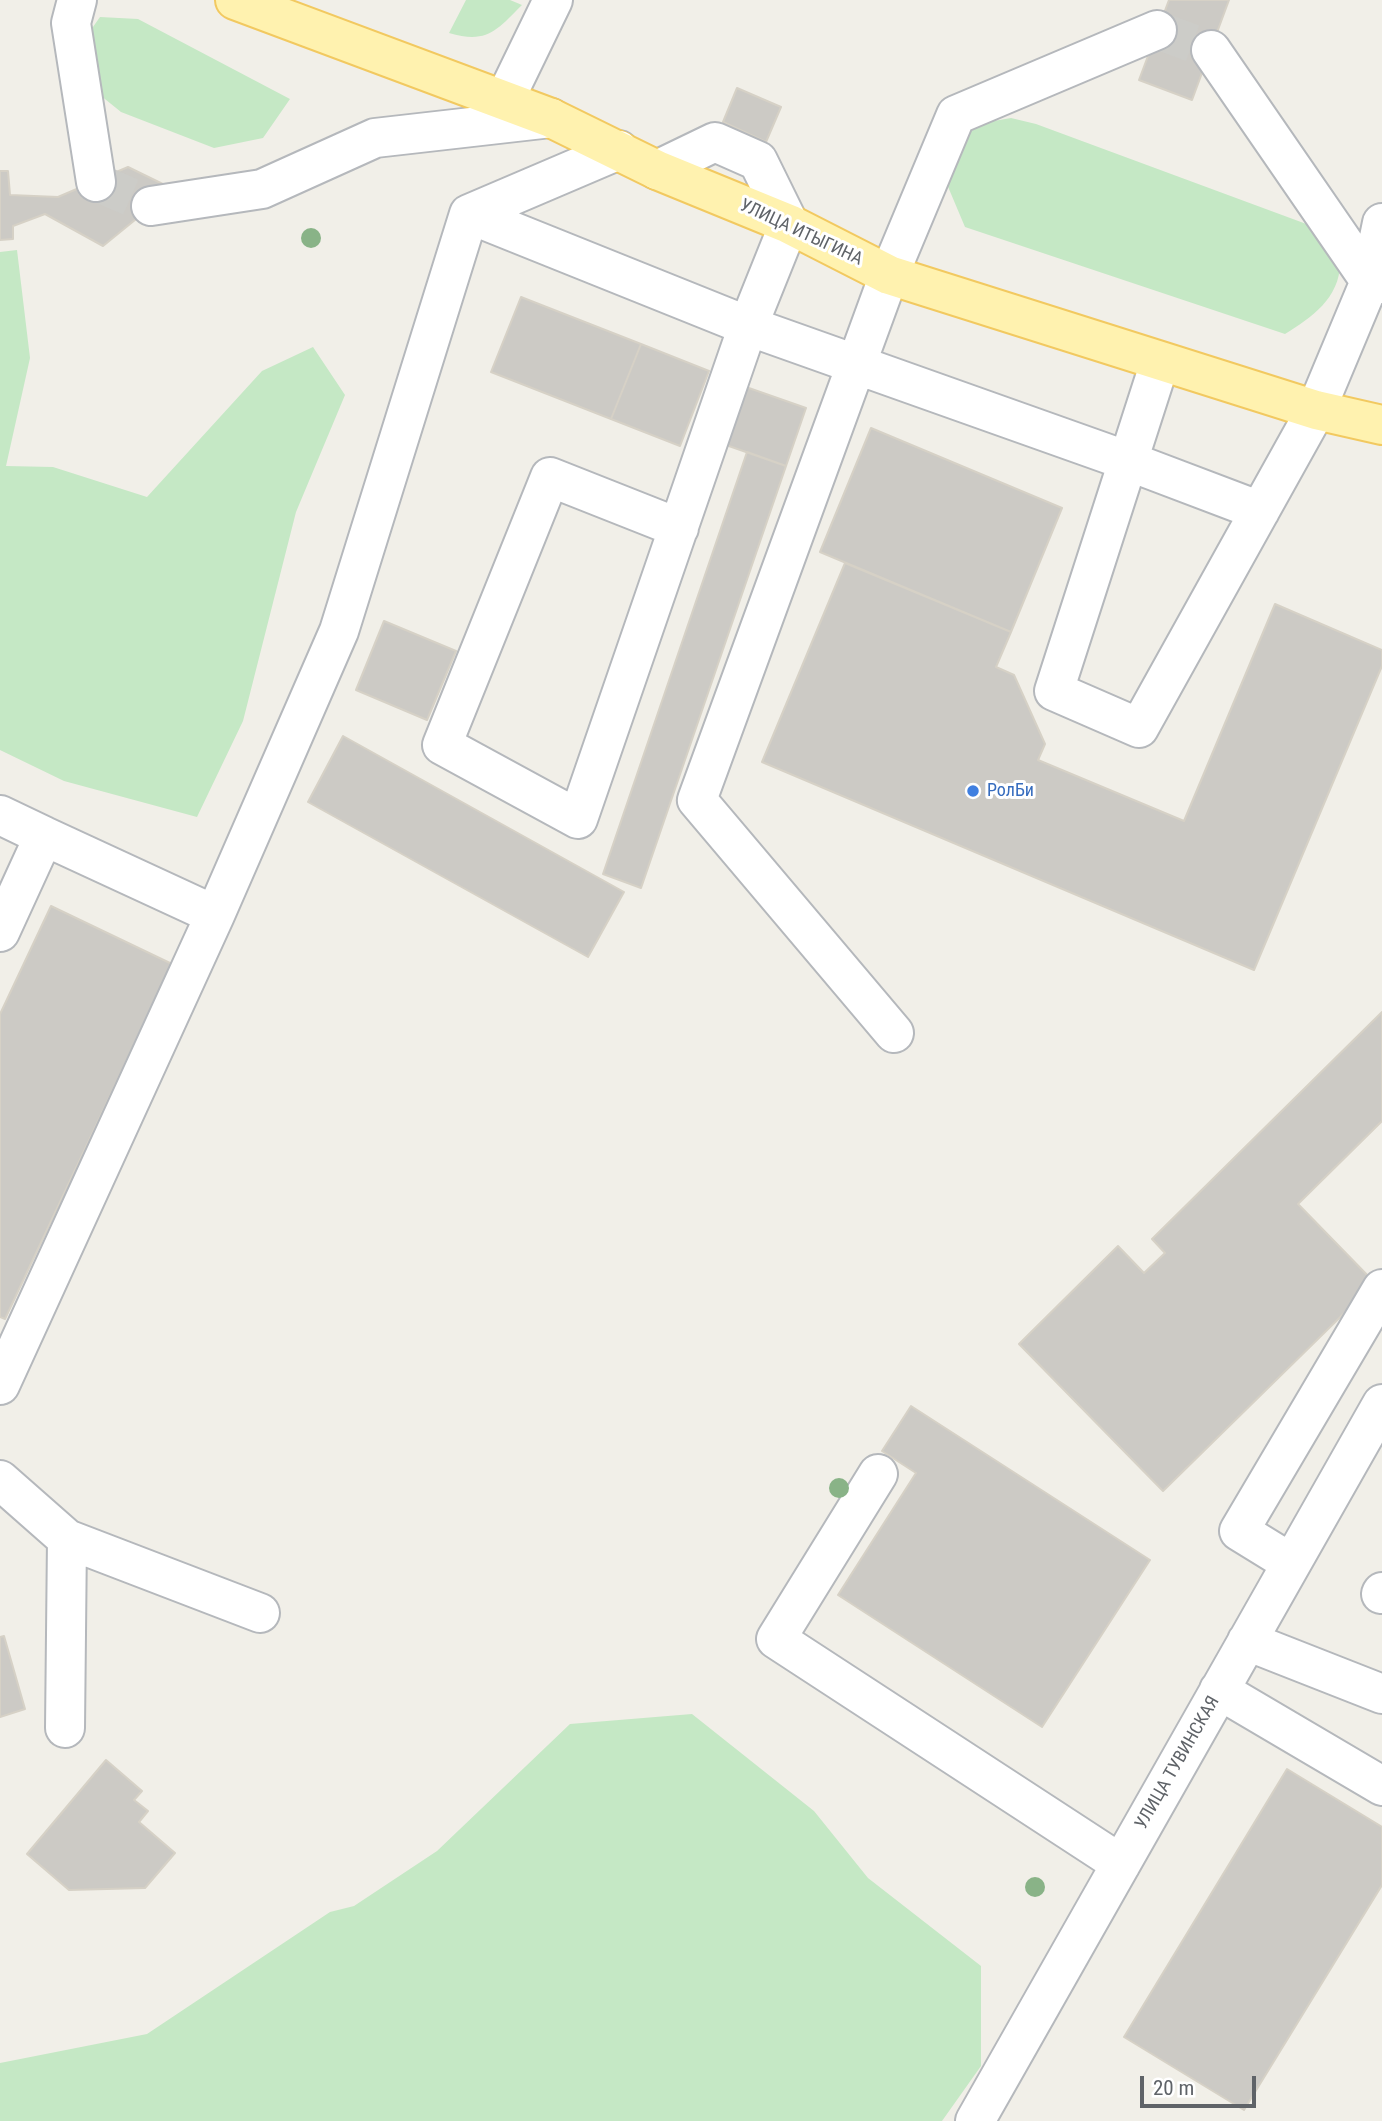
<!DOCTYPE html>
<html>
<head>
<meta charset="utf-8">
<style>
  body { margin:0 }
  #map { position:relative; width:1382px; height:2121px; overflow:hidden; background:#f1efe8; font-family:"Roboto Condensed",sans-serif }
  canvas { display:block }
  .scale { position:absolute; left:1140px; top:2076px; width:116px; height:32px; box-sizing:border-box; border:4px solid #5f6368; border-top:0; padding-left:9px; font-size:21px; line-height:24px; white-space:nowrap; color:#5f6368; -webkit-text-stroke:5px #fff; paint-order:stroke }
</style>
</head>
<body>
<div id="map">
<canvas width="1382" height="2121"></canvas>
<div class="scale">20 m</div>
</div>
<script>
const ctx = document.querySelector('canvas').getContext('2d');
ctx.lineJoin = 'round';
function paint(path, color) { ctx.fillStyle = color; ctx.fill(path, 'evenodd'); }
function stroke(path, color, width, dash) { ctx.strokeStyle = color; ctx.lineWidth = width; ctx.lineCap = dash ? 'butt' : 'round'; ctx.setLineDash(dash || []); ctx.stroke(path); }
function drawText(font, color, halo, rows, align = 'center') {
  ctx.font = font + ' "Roboto Condensed",sans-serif'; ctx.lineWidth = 6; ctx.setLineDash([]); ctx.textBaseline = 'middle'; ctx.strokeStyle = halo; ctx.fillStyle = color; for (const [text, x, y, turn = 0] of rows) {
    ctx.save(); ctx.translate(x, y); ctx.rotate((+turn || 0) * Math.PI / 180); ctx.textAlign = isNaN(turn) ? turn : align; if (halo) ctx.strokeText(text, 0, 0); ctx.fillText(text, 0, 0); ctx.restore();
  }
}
paint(new Path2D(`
  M466,0h44l12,5c-26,26 -35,39 -73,28z
  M100,17l38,2 152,80 -27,39 -49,10 -93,-36 -26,-21 -7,-57z
  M1011,118l25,6 292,108c4,9 12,21 12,31 0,35 -29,55 -55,71l-320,-107 -19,-45 16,-46 26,-14z
  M17,250l13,108 -24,108 47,1 94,30 115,-126 51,-24 32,48 -49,117 -53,209 -46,96 -133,-36 -64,-31v-498z
  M692,1714l122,97 54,67 113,88v100l-39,55h-942v-58l147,-29 183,-122 24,-6 83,-55 133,-127z`), '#c5e8c5');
const building = new Path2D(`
  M1169,0h60l-37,100 -53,-20z
  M737,88l44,19 -15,35 -43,-20z
  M128,167l45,22 -70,57 -58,-32 -32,12v13l-13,1v-69h8l2,24 48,2z
  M521,297l120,47 -30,75 -120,-47z
  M641,344l68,27 -29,75 -69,-27z
  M746,387l60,21 -20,58 -60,-21z
  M871,428l191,80 -51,124 -191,-80z
  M747,452l39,14 -145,422 -38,-14z
  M845,563l166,69 -15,35 18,8 31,69 -7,16 146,61 91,-217 107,46v16l-128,304 -492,-208z
  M384,621l72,30 -29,69 -71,-30z
  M343,736l281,156 -36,65 -280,-155z
  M51,906l121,58 -167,355 -5,-2v-303z
  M1382,1012v109l-84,83 77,79 -212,208 -144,-147 99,-98 26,27 21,-20 -13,-14z
  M911,1406l239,154 -108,167 -204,-132 78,-122 -34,-22z
  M4,1636l21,73 -25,8v-80z
  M106,1760l36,31 -8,9 14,11 -9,11 36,31 -30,35 -76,2 -42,-36z
  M1287,1769l95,58v58l-138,225 -120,-73z`);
paint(building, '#cccac5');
stroke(building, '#d6d1c6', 2);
stroke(new Path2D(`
  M1157,30l54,20
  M96,182l55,24`), '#ccccc8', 38, [38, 19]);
const minor = new Path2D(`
  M77,0l-6,23 25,159
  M504,101l49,-101
  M657,170l58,-28 43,19 31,63 -41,102 -170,493 -136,-74 108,-268 129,51
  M151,206l111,-17 113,-51 176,-20
  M469,214l279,112 380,135 132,50
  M1382,223l-12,58 12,3
  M1160,362l-106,329 85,37 177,-318 54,-129 -159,-231
  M0,815l44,21 -44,96
  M44,836l171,79
  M894,1033l-197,-233 192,-525 67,-160 201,-85
  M0,1385l215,-470 124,-284 130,-417 150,-64
  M878,1474l-102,165 345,225
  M0,1480l67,59 193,74
  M1291,1563l-52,-32 143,-242
  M1381,1594l1,-2
  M1247,1641l135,53
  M1219,1690l163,96
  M65,1728l2,-189
  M975,2121l407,-717`);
const major = new Path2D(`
  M235,0l316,118 106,52 132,54 100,51 427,135 66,15`);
stroke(minor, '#b5b8bc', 42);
stroke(major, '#f2c960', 42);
stroke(minor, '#fff', 38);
stroke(major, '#fff2af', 38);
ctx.fillStyle = '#89b387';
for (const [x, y] of [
  [311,238],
  [839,1488],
  [1035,1887]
]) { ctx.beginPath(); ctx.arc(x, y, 10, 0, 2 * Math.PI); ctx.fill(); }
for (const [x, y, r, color] of [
  [973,791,7,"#3f7fe0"]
]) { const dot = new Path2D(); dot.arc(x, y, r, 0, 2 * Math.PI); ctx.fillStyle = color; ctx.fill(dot); stroke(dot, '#fff', 2.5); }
drawText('18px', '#5f6368', '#fff', [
  ["УЛИЦА ИТЫГИНА",801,233,25],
  ["УЛИЦА ТУВИНСКАЯ",1178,1763,-60]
]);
drawText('18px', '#366cbe', '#fff', [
  ["РолБи",987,791]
], 'left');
</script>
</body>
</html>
